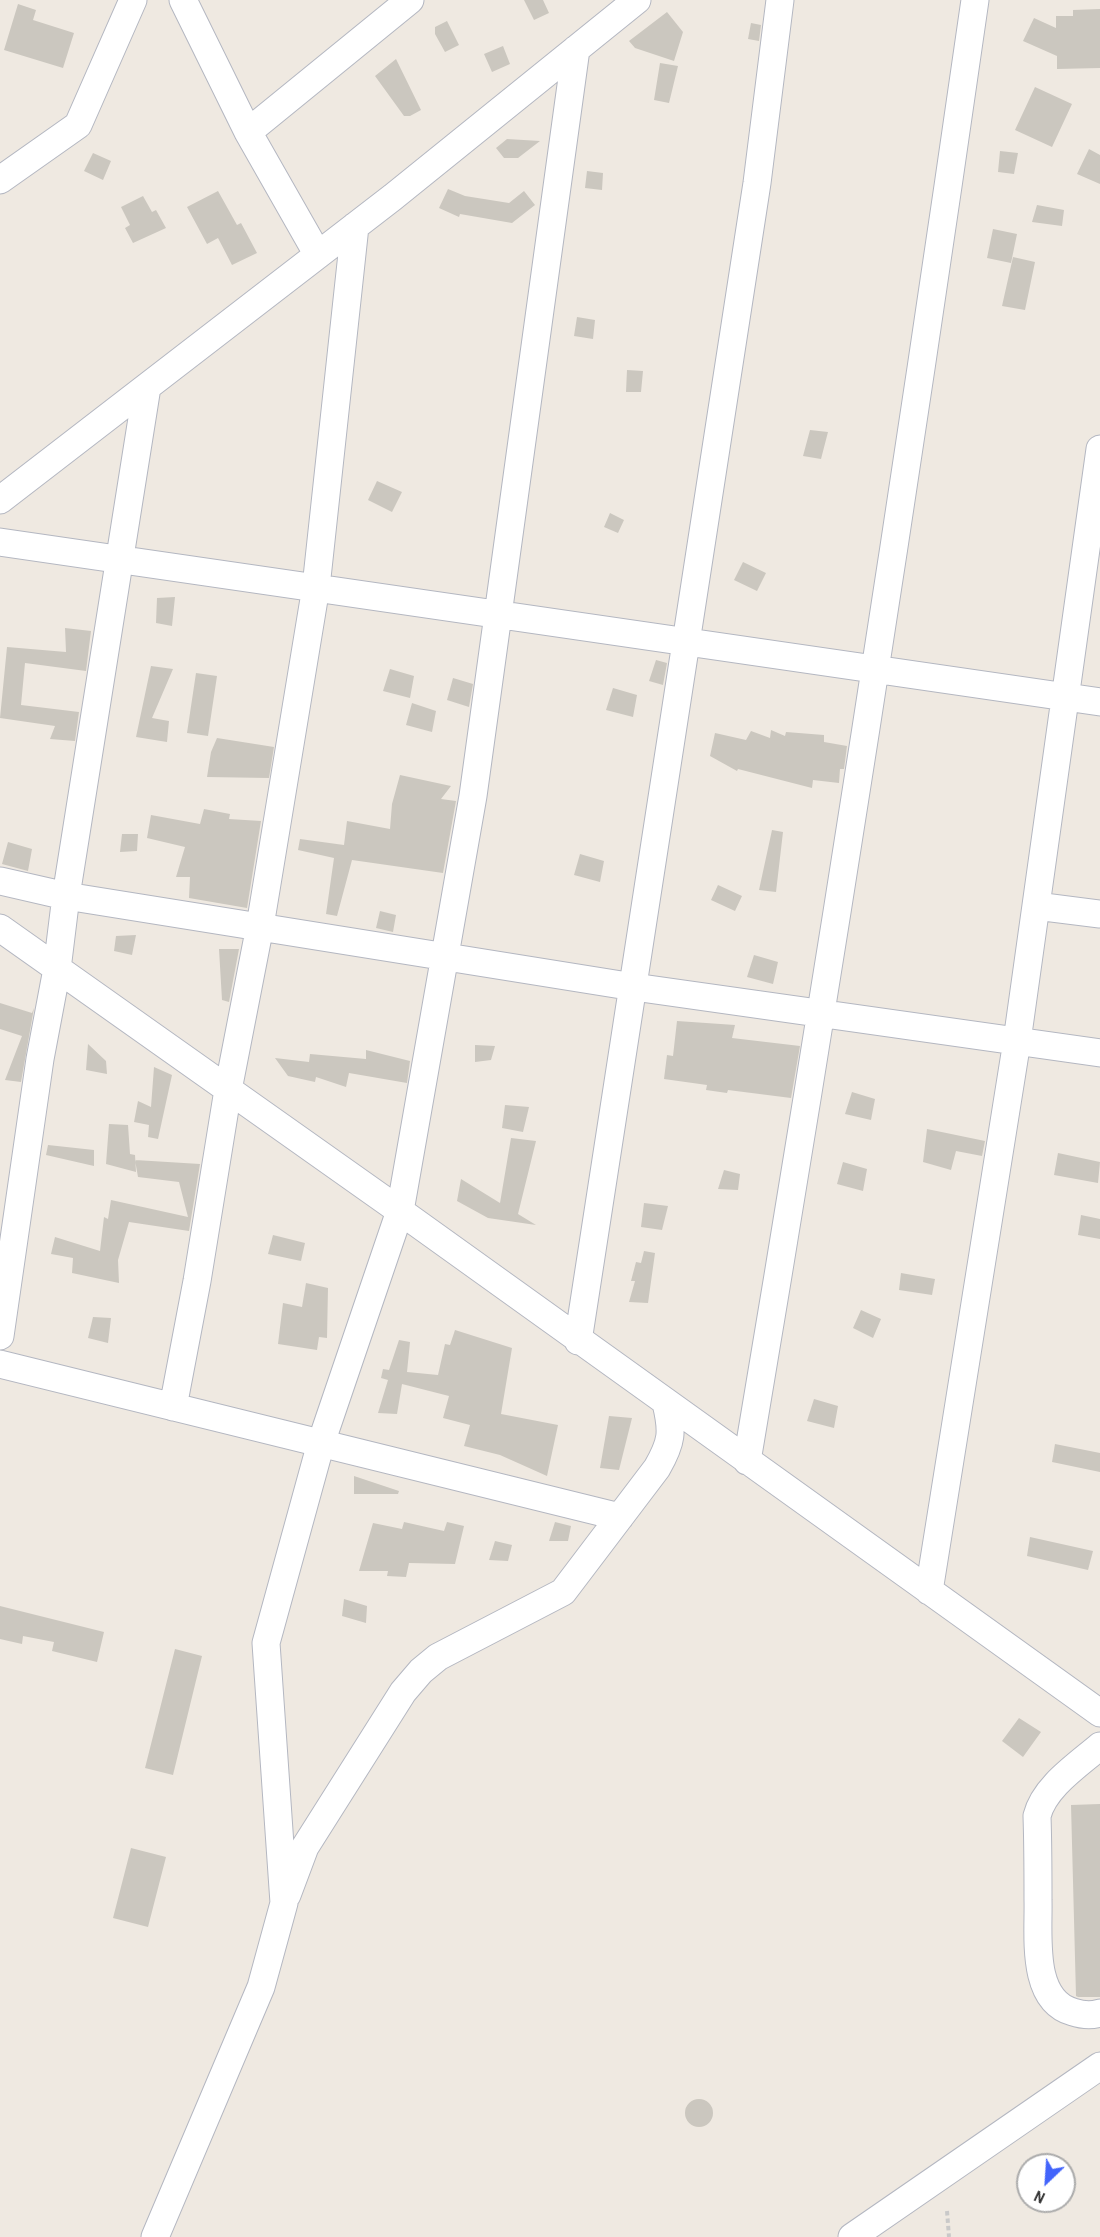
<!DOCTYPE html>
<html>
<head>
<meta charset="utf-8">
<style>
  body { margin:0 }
  #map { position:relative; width:1100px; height:2237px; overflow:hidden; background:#efe9e1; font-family:"Archivo Narrow",sans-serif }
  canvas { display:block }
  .north { position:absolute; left:1016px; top:2153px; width:60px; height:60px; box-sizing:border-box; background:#fff; border:2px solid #ababab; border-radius:50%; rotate:205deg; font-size:16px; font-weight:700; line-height:24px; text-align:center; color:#2e2e2e }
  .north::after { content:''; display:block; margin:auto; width:21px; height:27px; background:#4264fb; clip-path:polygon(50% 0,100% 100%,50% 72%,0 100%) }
</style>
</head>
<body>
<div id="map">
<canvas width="1100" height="2237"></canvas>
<div class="north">N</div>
</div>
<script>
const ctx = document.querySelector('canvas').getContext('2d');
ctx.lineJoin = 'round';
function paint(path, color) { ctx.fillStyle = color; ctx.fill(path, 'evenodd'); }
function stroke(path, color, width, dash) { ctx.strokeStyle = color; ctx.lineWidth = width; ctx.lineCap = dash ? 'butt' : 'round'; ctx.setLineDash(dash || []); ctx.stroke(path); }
paint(new Path2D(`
  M524,0h19l6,13 -15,7z
  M18,4l18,6 -3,10 41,13 -11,35 -59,-18z
  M1100,9v59l-43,1v-13l-34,-15 11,-23 22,10v-12h17v-6z
  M667,12l16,20 -9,29 -39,-13 -6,-7z
  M447,21l12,24 -14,7 -10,-18v-7z
  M751,23l10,2 -2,16 -11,-2z
  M503,46l7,18 -18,8 -8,-18z
  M396,59l25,51 -11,6h-6l-29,-40z
  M660,63l18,3 -9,37 -15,-3z
  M1035,87l37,17 -20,43 -37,-17z
  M507,139l33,2 -22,17h-14l-8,-10z
  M1089,149l11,6v29l-23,-10z
  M1000,151l18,2 -4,21 -16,-2z
  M93,153l18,8 -8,19 -19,-9z
  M587,171l16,2 -1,17 -17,-2z
  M448,189l17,7 44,7 15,-12 11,14 -23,18 -52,-9 -1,3 -20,-9z
  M218,191l19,34 4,-2 16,30 -25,12 -14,-27 -11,6 -20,-37z
  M143,196l9,16 4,-2 10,18 -33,15 -8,-15 5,-3 -9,-18z
  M1037,205l27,5 -2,16 -30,-4z
  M993,229l24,5 -6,29 -24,-5z
  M1013,257l22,5 -10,48 -23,-4z
  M577,317l18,3 -2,19 -19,-3z
  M627,370l16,1 -2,21h-15z
  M810,430l18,2 -7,27 -18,-3z
  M377,481l25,11 -10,20 -24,-12z
  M610,513l14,7 -6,13 -14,-6z
  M743,562l23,11 -9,18 -23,-11z
  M175,597l-3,29 -16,-3 1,-25z
  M65,628l26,3 -5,40 -61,-8 -4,42 58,7 -4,29 -25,-2 5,-13 -55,-8 7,-71 59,5z
  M656,660l11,3 -4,22 -14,-4z
  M151,666l22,3 -21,49 17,3 -2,21 -31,-5z
  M390,669l24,7 -4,22 -27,-7z
  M196,673l21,3 -9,60 -21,-3z
  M453,678l20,6 -4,23 -22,-7z
  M613,688l24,7 -4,22 -27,-7z
  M412,703l24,8 -4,21 -26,-7z
  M771,730l14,6 1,-4 38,3v7l23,4 -3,23h-4l-1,14 -26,-3 -1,8 -74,-19 -1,2 -27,-15 5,-23 31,7 5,-9 19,7z
  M217,738l57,9 -5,31 -62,-1 4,-25z
  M400,775l51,11 -10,13 15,2 -13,72 -91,-13 -15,56 -11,-2 8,-56 -36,-8 2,-11 44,6 3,-24 43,8 2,-25z
  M204,809l26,5 -1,5 32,2 -14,87 -58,-10 1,-21h-14l9,-30 -38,-9 4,-23 49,9z
  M772,830l11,2 -7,60 -17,-2z
  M122,834h16l-1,17 -17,1z
  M8,842l24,7 -4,22 -26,-7z
  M580,854l24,7 -4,21 -26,-7z
  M718,885l24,11 -7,15 -24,-11z
  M380,911l16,4 -3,17 -17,-4z
  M136,935l-4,20 -18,-4 2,-15z
  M219,949h20l-10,53 -7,-2z
  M754,955l24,7 -5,22 -26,-7z
  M0,1003l32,10 2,-5 -13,74 -16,-2 17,-44 -22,-7z
  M677,1021l58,4 -3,13 68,8 -9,52 -63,-8 -1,3 -21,-3 1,-5 -43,-6 3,-24 6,1z
  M88,1044l18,17 1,13 -21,-4z
  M475,1045l20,1 -4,14 -16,2z
  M366,1050l44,11 -3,22 -58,-10 -3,14 -30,-10 -1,5 -27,-6 -13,-18 34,4 1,-8 56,5z
  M154,1067l18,8 -14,64 -10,-2 1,-12 -15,-3 4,-21 13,6z
  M852,1092l23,7 -4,21 -26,-6z
  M505,1105l24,2 -6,25 -21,-4z
  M109,1124l19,1 2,29 5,1 1,17 -30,-8z
  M927,1129l58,12 -3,15 -26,-5 -5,19 -28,-8z
  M511,1138l25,3 -18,73 18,11 -48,-7 -31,-17 4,-22 39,24z
  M48,1145l46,5v16l-48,-11z
  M1058,1153l42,9 -2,21 -44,-8z
  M135,1160l65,4 -11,67 -60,-9 -11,38 1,23 -47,-10 1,-15 -22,-4 4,-17 45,14 4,-34 4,2 3,-19 77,17 -9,-35 -41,-5z
  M843,1162l24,7 -4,22 -26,-7z
  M724,1170l16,4 -2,16 -20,-1z
  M644,1203l24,3 -6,24 -21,-3z
  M1081,1215l19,4v20l-22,-4z
  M273,1235l32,8 -4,18 -33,-7z
  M644,1251l11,2 -7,50 -19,-1 6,-21h-4l5,-19 5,1z
  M901,1273l34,6 -3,16 -33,-5z
  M306,1283l22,5 -1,50 -8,-1 -2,13 -39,-6 5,-41 19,4z
  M861,1310l20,9 -8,19 -20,-10z
  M93,1317l18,1 -3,25 -20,-5z
  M455,1330l57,18 -11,66 57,11 -11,51 -47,-21 -36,-9 6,-21 -27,-7 6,-22 -47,-12 -5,30 -19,-1 10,-33 -7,-2 2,-9 6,1 10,-30 11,2 -3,30 31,3 7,-31 5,1z
  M814,1399l24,7 -4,22 -27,-7z
  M609,1416l23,2 -13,52 -19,-2z
  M1055,1444l45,9v19l-48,-10z
  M354,1476l45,15 -1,3h-44z
  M404,1522l40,9 3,-9 17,4 -9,38 -46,-1 -3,14 -19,-1 1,-5h-29l14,-48 29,6z
  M555,1522l16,4 -3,15h-19z
  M1030,1537l63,14 -5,19 -61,-14z
  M495,1541l17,4 -4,16 -19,-1z
  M344,1599l23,7 -1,17 -24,-7z
  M0,1606l104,26 -7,30 -45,-11 2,-9 -31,-6 -1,8 -22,-5z
  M175,1649l27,7 -29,119 -28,-7z
  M1019,1718l22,14 -18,25 -21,-16z
  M1100,1804v193h-22l-2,-1 -5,-191z
  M131,1848l35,9 -18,70 -35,-9z
  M685 2113a14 14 0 1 1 28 0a14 14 0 1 1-28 0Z`), '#cbc7bf');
const minor = new Path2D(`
  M183,0l65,132 70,123
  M248,132l162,-132
  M0,180l78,-55 55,-125
  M0,500l393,-303 244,-197
  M0,542l1100,160
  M0,881l66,15 568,91 466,66
  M1036,906l64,8
  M0,928l400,283 700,502
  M0,1336l40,-277 17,-90 9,-73 81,-509
  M578,1341l179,-1158 23,-183
  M0,1364l620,153
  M173,1407l24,-126 31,-191 32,-164 56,-339 39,-361
  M747,1461c82,-486 158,-973 228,-1461
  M929,1591l88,-550 83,-592
  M1100,1746c-22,19 -56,41 -63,70 1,28 1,56 1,84 1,34 -8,100 35,112 9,3 18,4 27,1
  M287,1895l18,-48 98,-155 18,-21 17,-14 125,-65 94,-124c15,-26 16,-36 9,-65
  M155,2237l106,-250 23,-84 -18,-260 55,-200 79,-232 73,-415 103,-747
  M852,2237l248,-171`);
stroke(minor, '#b4b7c1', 29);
stroke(new Path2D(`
  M947,2211l2,26`), '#c9c9c9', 4, [4.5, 3]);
stroke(minor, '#fff', 27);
</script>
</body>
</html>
